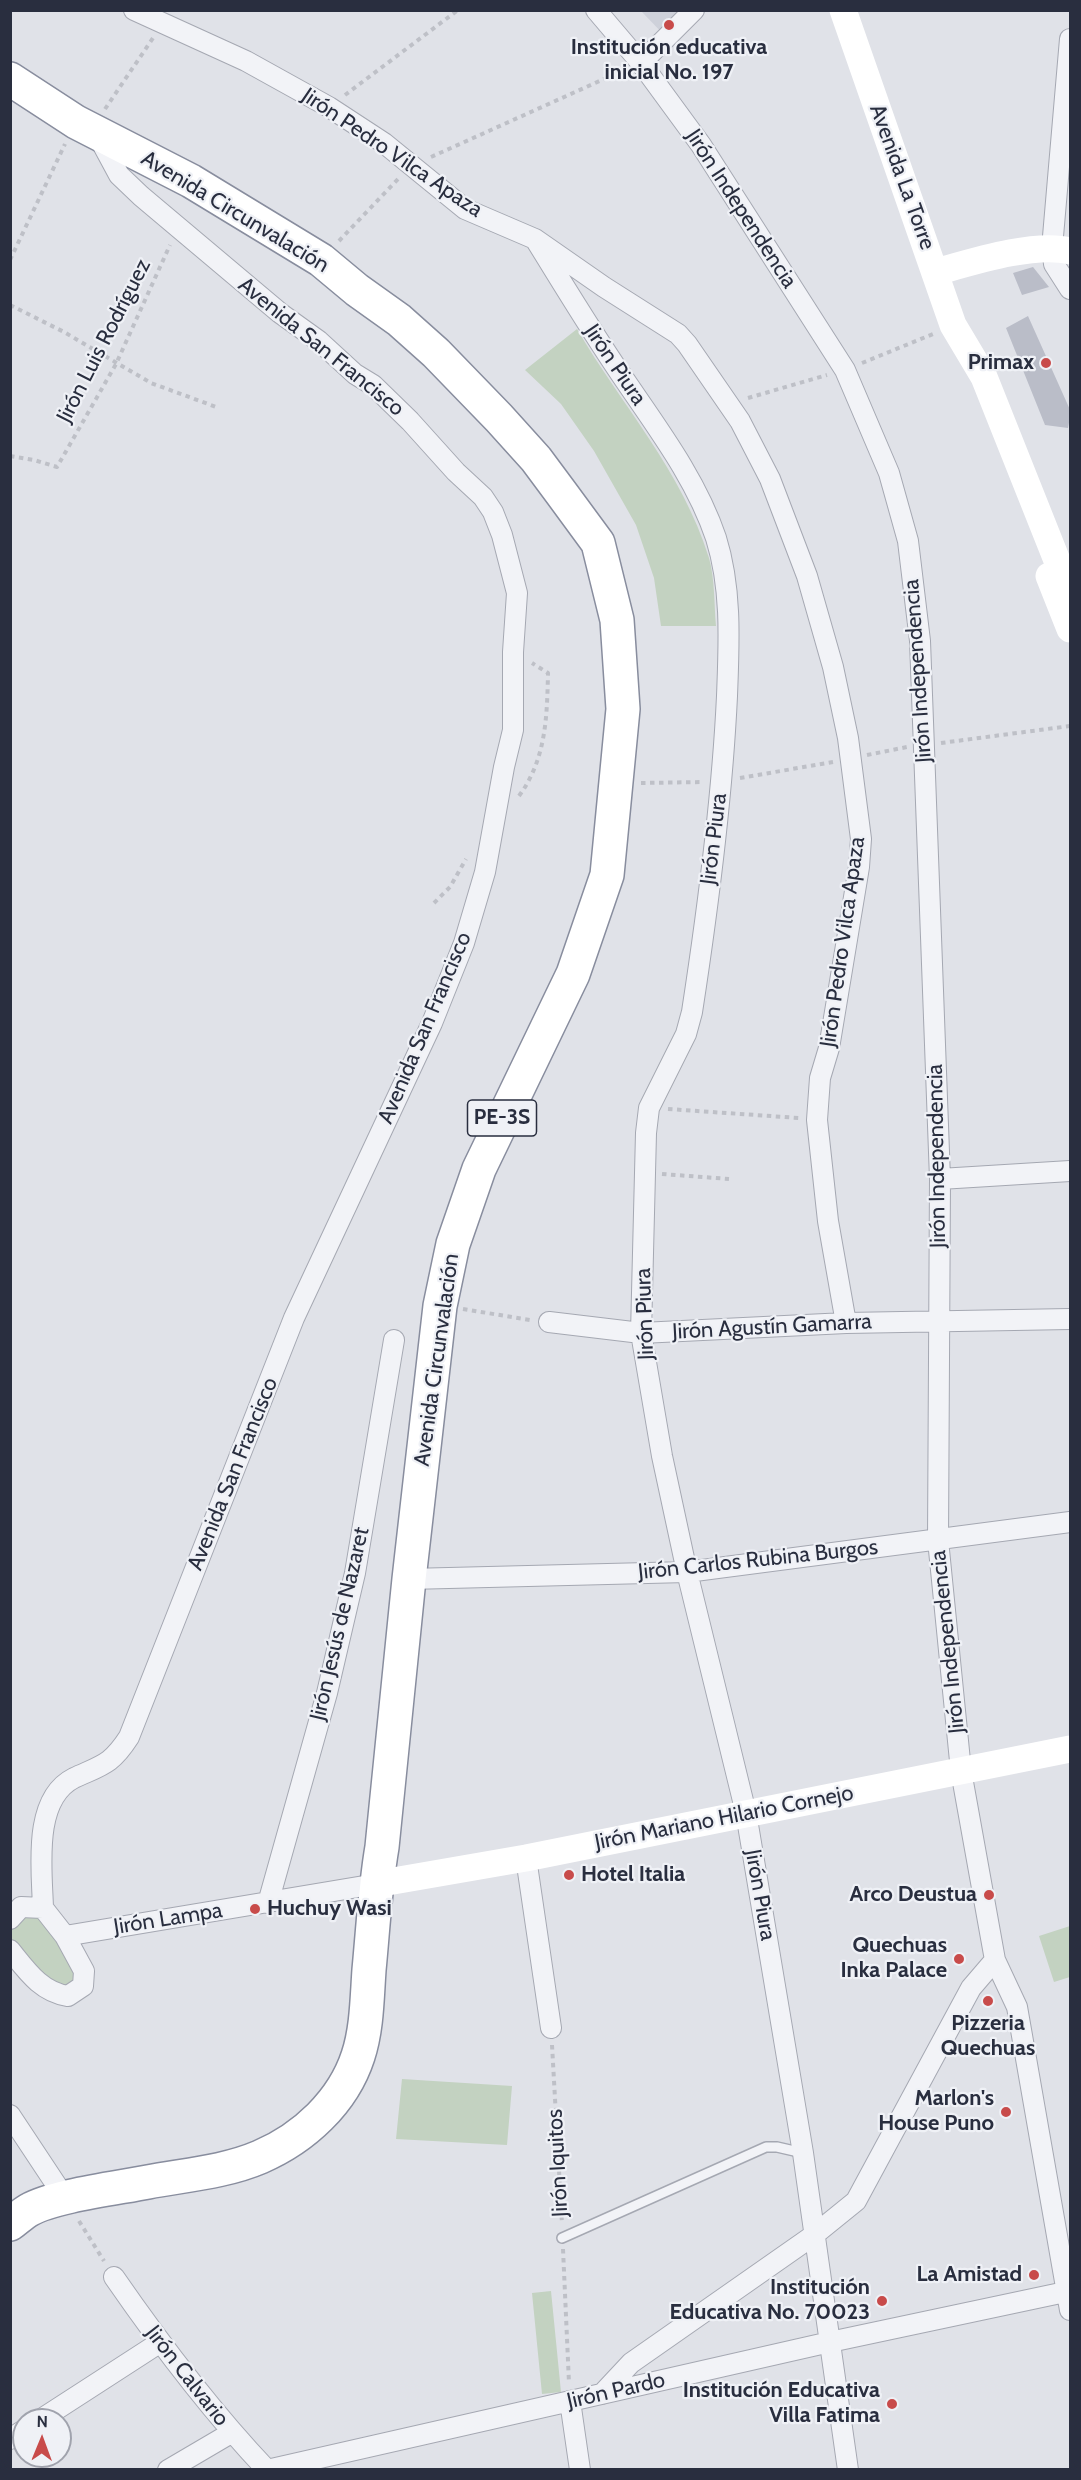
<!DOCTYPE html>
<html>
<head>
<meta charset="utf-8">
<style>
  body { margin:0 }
  #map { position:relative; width:1081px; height:2480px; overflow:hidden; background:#e0e2e8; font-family:Cabin,sans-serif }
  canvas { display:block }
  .frame { position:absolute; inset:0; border:12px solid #292e3f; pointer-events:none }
  .north { position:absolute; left:12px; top:2408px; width:60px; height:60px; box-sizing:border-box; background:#eff1f6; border:2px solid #a0a3ad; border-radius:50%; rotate:1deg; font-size:16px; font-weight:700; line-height:24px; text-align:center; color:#292e3f }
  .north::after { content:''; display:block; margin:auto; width:21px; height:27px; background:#c84b4a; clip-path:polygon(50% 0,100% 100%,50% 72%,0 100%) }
</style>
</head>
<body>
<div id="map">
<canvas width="1081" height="2480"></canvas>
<div class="frame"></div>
<div class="north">N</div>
</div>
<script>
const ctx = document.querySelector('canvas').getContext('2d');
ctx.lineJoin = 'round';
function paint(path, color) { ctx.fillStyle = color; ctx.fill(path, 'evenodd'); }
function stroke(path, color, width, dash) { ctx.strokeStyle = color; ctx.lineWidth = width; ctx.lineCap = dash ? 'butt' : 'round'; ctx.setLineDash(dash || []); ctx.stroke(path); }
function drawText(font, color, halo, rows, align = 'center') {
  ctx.font = font + ' Cabin,sans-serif'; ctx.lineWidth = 4.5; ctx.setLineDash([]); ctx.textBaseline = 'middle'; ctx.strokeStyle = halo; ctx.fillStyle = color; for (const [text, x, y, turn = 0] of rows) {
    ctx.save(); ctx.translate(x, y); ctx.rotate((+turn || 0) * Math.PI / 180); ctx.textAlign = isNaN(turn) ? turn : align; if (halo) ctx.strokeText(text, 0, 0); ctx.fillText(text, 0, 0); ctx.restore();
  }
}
paint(new Path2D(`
  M641,11h57l-30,28z`), '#ced1da');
paint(new Path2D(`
  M577,329c45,77 105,142 132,229 6,21 5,46 7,68h-55l-7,-48 -18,-53 -42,-74 -33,-47 -36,-34z
  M42,1909l40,62 -14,24 -57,-48v-26z
  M1070,1926v51l-16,5 -15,-46z
  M402,2079l110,7 -5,59 -111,-6z
  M551,2291l10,101 -19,2 -10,-101z`), '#c3d2c1');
paint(new Path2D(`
  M1033,267l16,20 -27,8 -9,-22z
  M1028,316l43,96 -3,16 -23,-3 -39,-97z`), '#babdc8');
const lane = new Path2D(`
  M562,2238l204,-91h11l26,6`);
const street = new Path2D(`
  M134,10l112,51 83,46 55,36 81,66 70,30 69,48 74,47 9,10 53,77 30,58 37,97 26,91 15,71 13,101 -2,28 -30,181 -9,30 -3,42 11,101 18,102
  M596,10l45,53 60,82 144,225 44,103 19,68 12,100 20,538 -2,361 23,231 34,189 22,47 53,303
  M1070,39l-18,209 2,16 16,25
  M641,63l53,-53
  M535,239c28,45 55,90 85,134 35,52 76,105 96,165 16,51 13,105 11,158 -5,106 -19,212 -35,316l-6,22 -37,74 -3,25 -5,200 21,123 25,116 59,241 57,340 45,317
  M940,1179l130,-8
  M549,1322l92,11 205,-10 224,-4
  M409,1579l278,-7 383,-50
  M526,1858l25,170
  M268,1903l59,-210 28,-120 39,-233
  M43,1908c-1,-38 -11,-109 31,-130 28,-13 37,-13 55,-41l165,-419 138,-295 32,-80 21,-71 19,-105 9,-37v-78l4,-59 -15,-58 -9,-23 -10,-15 -27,-25 -46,-51 -37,-36 -18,-11 -36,-33 -39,-28 -139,-117 -22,-21 -21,-39
  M10,1919l11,-12 22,1 22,28 19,35 -1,15 -15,10c-27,-4 -41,-25 -58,-46
  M65,1936l311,-52
  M10,2115l55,83
  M114,2277c47,68 96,133 153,193
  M602,2394l29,-31 183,-128 42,-34 115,-213 24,-28
  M570,2401l10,69
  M40,2420l119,-77
  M10,2439l14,-9
  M168,2470l63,-37
  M267,2470l563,-128 240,-51`);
const highway = new Path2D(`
  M10,79l66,43 115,59 130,79 36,30 42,30 37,33 63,65 37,41 26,35 36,49 19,77 6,89 -16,166 -34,99 -94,195 -26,75 -13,62 -31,273 -27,268c-7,41 -9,82 -13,123 -2,28 -2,59 -11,86 -15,46 -54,82 -98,101 -35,15 -75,18 -112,25 -30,6 -95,14 -119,28 -7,4 -13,10 -19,14`);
stroke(lane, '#a5a8b2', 12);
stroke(street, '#a5a8b2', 22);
stroke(highway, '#888d9e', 36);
stroke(new Path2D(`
  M345,95l113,-85
  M105,109l48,-71
  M431,157l193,-87
  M339,241l59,-62
  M10,260l55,-116
  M10,305l54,27 87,51 68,25
  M862,363l71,-29
  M748,398l79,-23
  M10,456l24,4 23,7 59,-103 54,-119
  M941,743l129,-17
  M867,755l40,-8
  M740,778l93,-16
  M641,783l62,-1
  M519,796c27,-37 28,-78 29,-123l-16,-10
  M434,903l16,-16 16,-28
  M668,1109l131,9
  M662,1174l67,5
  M463,1309l67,11
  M552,2045l10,179
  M79,2221l25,40
  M563,2249l6,134`), '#bec0c7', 4, [4.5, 4.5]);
stroke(lane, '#f2f3f7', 9);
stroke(street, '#f2f3f7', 20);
stroke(new Path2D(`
  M843,10l110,315 31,52 86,216
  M936,272c36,-10 98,-30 134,-21
  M1049,576l21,53
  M376,1884l150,-26 544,-109`), '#fff', 27);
stroke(highway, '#fff', 33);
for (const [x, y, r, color] of [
  [669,25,6,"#c84b4a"],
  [1046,363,6,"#c84b4a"],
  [569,1875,6,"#c84b4a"],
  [989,1895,6,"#c84b4a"],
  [255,1909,6,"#c84b4a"],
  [959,1959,6,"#c84b4a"],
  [988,2001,6,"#c84b4a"],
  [1006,2112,6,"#c84b4a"],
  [1034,2275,6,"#c84b4a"],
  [882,2301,6,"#c84b4a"],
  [892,2404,6,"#c84b4a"]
]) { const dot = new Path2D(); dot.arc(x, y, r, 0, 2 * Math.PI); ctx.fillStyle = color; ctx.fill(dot); stroke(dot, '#eff1f6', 2); }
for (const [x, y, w] of [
  [502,1118,69]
]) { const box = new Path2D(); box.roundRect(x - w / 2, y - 18, w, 36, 4.5); ctx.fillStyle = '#eff1f6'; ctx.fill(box); stroke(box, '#292e3f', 1.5); }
drawText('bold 21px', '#292e3f', null, [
  ["PE-3S",502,1118]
]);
drawText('bold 22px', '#292e3f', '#eff1f6', [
  ["Institución educativa",669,48,"center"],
  ["inicial No. 197",669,73,"center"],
  ["Primax",1034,363],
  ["Hotel Italia",581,1875,"left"],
  ["Arco Deustua",977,1895],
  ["Huchuy Wasi",267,1909,"left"],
  ["Quechuas",947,1946],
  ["Inka Palace",947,1971],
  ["Pizzeria",988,2024,"center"],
  ["Quechuas",988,2049,"center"],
  ["Marlon's",994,2099],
  ["House Puno",994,2124],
  ["La Amistad",1022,2275],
  ["Institución",870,2288],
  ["Educativa No. 70023",870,2313],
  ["Institución Educativa",880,2391],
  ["Villa Fatima",880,2416]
], 'right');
drawText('22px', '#292e3f', '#eff1f6', [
  ["Jirón Pedro Vilca Apaza",392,153,34],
  ["Avenida La Torre",902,177,70],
  ["Jirón Independencia",741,209,57],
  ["Avenida Circunvalación",235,212,31],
  ["Jirón Luis Rodríguez",104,341,-63],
  ["Avenida San Francisco",321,347,39],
  ["Jirón Piura",615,365,56],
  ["Jirón Independencia",918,671,-94],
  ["Jirón Piura",714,839,-83],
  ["Jirón Pedro Vilca Apaza",843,942,-82],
  ["Avenida San Francisco",425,1028,-67],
  ["Jirón Independencia",937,1156,-91],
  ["Jirón Piura",645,1314,-92],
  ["Jirón Agustín Gamarra",772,1327,-3],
  ["Avenida Circunvalación",437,1360,-82],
  ["Avenida San Francisco",233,1474,-68],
  ["Jirón Carlos Rubina Burgos",758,1560,-6],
  ["Jirón Jesús de Nazaret",340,1624,-77],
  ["Jirón Independencia",948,1642,-96],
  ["Jirón Mariano Hilario Cornejo",724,1818,-11],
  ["Jirón Piura",760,1895,80],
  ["Jirón Lampa",168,1919,-9],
  ["Jirón Iquitos",558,2163,-93],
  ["Jirón Calvario",187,2376,52],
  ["Jirón Pardo",616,2391,-13]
]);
</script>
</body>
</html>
